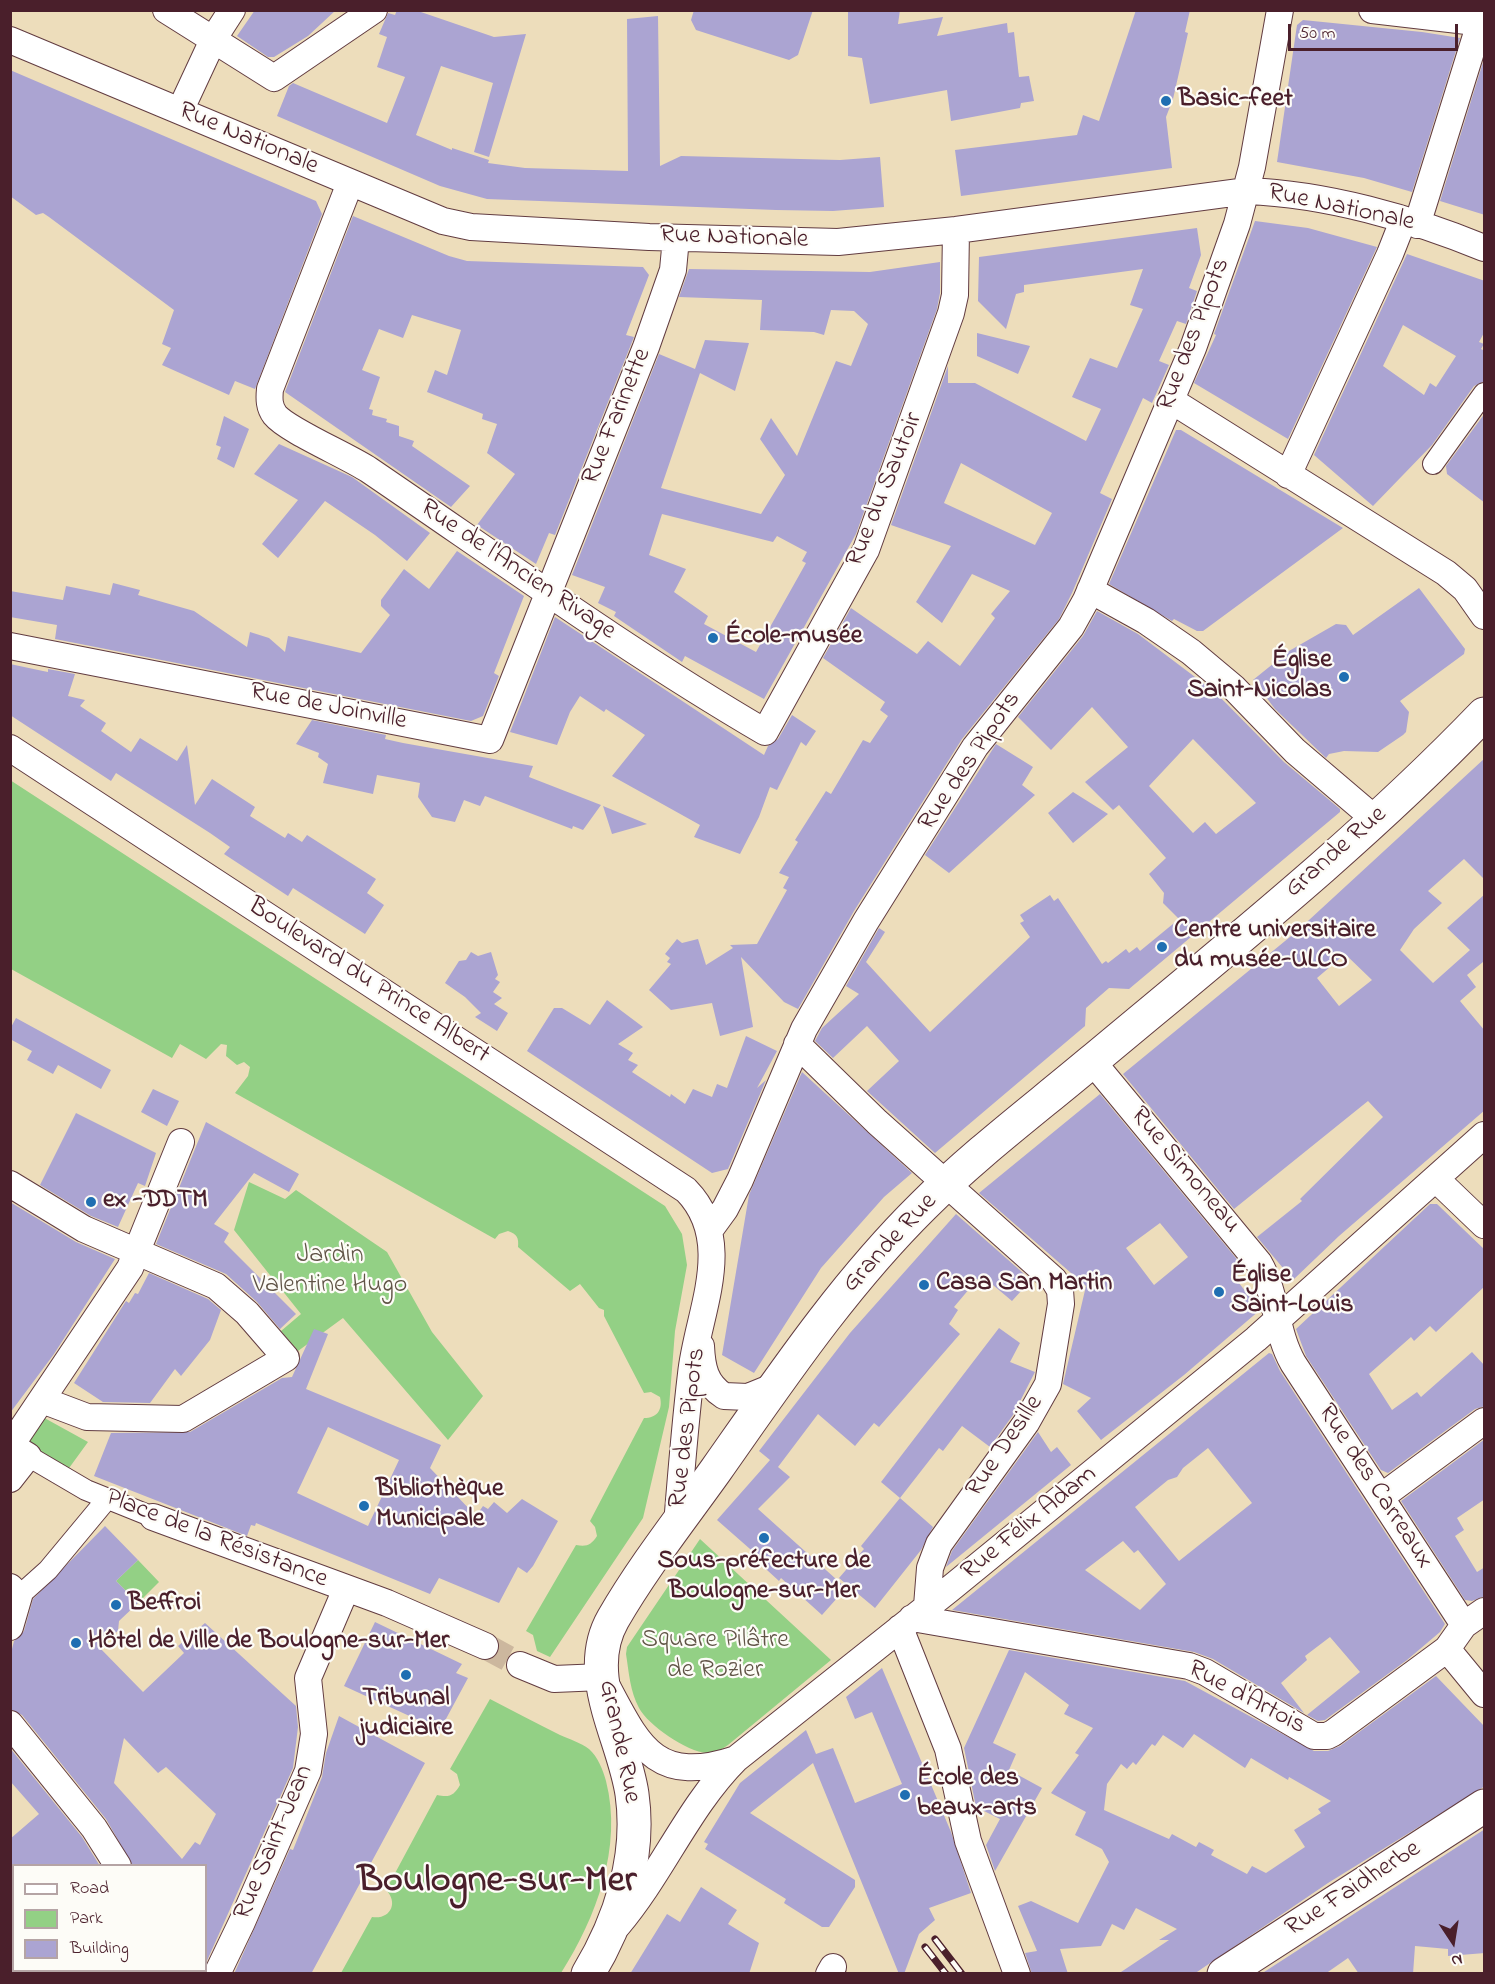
<!DOCTYPE html>
<html>
<head>
<meta charset="utf-8">
<style>
  body { margin:0 }
  #map { position:relative; width:1495px; height:1984px; overflow:hidden; background:#edddbb; font-family:"Indie Flower",sans-serif }
  canvas { display:block }
  .frame { position:absolute; inset:0; border:12px solid #4a1f2b; pointer-events:none }
  .legend { position:absolute; left:12px; top:1864px; width:195px; height:108px; box-sizing:border-box; background:#fdfcf7; border:2px solid #b5a4a5; margin:0; padding:8px 10px; list-style:none; font-size:18px; color:#4a1f2b }
  .legend li { display:flex; align-items:center; gap:12px; height:30px }
  .legend b { width:30px; border:2px solid #b5a4a5 }
  .north { position:absolute; left:1423px; top:1912px; width:60px; height:60px; -webkit-text-stroke:4px #fdfcf7; paint-order:stroke; rotate:168deg; font-size:16px; font-weight:700; line-height:24px; text-align:center; color:#4a1f2b }
  .north::after { content:''; display:block; margin:auto; width:21px; height:27px; background:#4a1f2b; clip-path:polygon(50% 0,100% 100%,50% 72%,0 100%) }
  .scale { position:absolute; left:1288px; top:24px; width:170px; height:27px; box-sizing:border-box; border:3px solid #4a1f2b; border-top:0; padding-left:8px; font-size:18px; line-height:21px; white-space:nowrap; color:#4a1f2b; -webkit-text-stroke:4px #fdfcf7; paint-order:stroke }
</style>
</head>
<body>
<div id="map">
<canvas width="1495" height="1984"></canvas>
<div class="frame"></div>
<ul class="legend">
<li><b style="height:8px;background:#fff"></b>Road</li>
<li><b style="height:16px;background:#93d085"></b>Park</li>
<li><b style="height:16px;background:#aba4d2"></b>Building</li>
</ul>
<div class="north">N</div>
<div class="scale">50 m</div>
</div>
<script>
const ctx = document.querySelector('canvas').getContext('2d');
ctx.lineJoin = 'round';
function paint(path, color) { ctx.fillStyle = color; ctx.fill(path, 'evenodd'); }
function stroke(path, color, width, dash) { ctx.strokeStyle = color; ctx.lineWidth = width; ctx.lineCap = dash ? 'butt' : 'round'; ctx.setLineDash(dash || []); ctx.stroke(path); }
function drawText(font, color, halo, rows, align = 'center') {
  ctx.font = font + ' "Indie Flower",sans-serif'; ctx.lineWidth = 4.5; ctx.setLineDash([]); ctx.textBaseline = 'middle'; ctx.strokeStyle = halo; ctx.fillStyle = color; for (const [text, x, y, turn = 0] of rows) {
    ctx.save(); ctx.translate(x, y); ctx.rotate((+turn || 0) * Math.PI / 180); ctx.textAlign = isNaN(turn) ? turn : align; if (halo) ctx.strokeText(text, 0, 0); ctx.fillText(text, 0, 0); ctx.restore();
  }
}
paint(new Path2D(`
  M10,780l655,426 17,28 5,31 -12,66 -6,76 -26,111 -93,139 -13,-6 -4,-16 -7,-4 50,-86c11,2 15,0 21,-9l-2,-9 -5,-6 54,-103c13,0 19,-8 16,-21l-9,-5 -7,1 -40,-77v-6l-5,-2 -19,-24 -10,7 -52,-44c1,-9 -1,-13 -10,-16l-9,3 -4,5 -260,-146 13,-17 2,-9 -6,-5 -7,3 -11,-9 1,-11 -6,-1 -15,15 -26,-15 -8,14 -161,-89z
  M249,1182l36,17 11,-9 91,62 45,80 51,64 -35,44 -105,-122 -45,33 -17,-20 20,-17 -67,-84z
  M39,1415l49,27 -24,33 -41,-32z
  M700,1539l131,121 -103,85c-6,4 -12,8 -21,8 -20,-1 -59,-28 -68,-45 -9,-17 -10,-35 -13,-54l1,-7z
  M138,1560l21,22 -21,21 -22,-22z
  M490,1699c23,12 46,24 70,36 9,4 21,8 29,14 9,8 14,21 17,32 17,66 -10,137 -45,192h-220l31,-56c18,3 27,-14 14,-27l51,-95c13,3 17,0 23,-10l-3,-11 -7,-5z`), '#93d085');
paint(new Path2D(`
  M255,10h81l-28,26 -34,21h-6l-31,-21z
  M397,10h18l79,27 32,-3 -37,123 -15,-5 19,-69 -52,-17 -25,69 36,15v-2l37,12 -1,3 37,5 103,3 -1,-152 31,-3 2,150 21,-10 159,4 40,-3 4,50 -51,4 -57,-1 -289,-11 -47,-13 -163,-70 12,-30 4,-3 94,40 18,-46 -28,-10 10,-30 -8,-3 9,-21 7,2z
  M694,10h119l-15,45 -9,5 -93,-30 -5,-10z
  M848,10h52l-2,14 45,-7 -6,19 70,-13 1,10 6,-1 5,45 10,-1 5,25 -13,2 -1,5 -69,13 -4,-31 -77,14 -8,-46 -14,-2z
  M1136,10h54l-5,22 3,1 -15,66 -7,18 6,51 -211,28 -6,-46 122,-15 6,-20 16,6z
  M1303,20l119,12 38,6 -48,154 -48,-14 -87,-16 20,-137z
  M1484,59h1v156l-45,-14z
  M10,70l306,131 6,13 -67,175 -20,-8 -6,14 -67,-30 9,-17 -9,-4 12,-34 -125,-93 -6,-4 -7,2 -26,-19z
  M353,216l96,40 18,5 176,6 6,8 -23,60 8,2 -2,5 -77,193 -6,-2 -13,31 -59,-39 38,-51 -28,-21 10,-29 -15,-5 1,-5 -56,-22 8,-22 12,5 14,-45 -49,-15 -9,23 -24,-9 -17,41 18,7 -11,32 4,1 -1,5 15,4 -1,3 13,4v10l15,5 -2,5 58,40 -19,21 -166,-115z
  M1255,221l53,7 69,19 -89,192 -94,-56 22,-48 -2,-1z
  M1197,228l4,27 -12,33 8,3 -11,33 -9,-3 -18,40 10,4 -17,38 -9,-5 -43,95 12,6 -40,94 -13,26 -97,120 -108,172 -56,98 -14,-7 -43,-45 12,70 -33,9 -8,-33 -41,7 -22,-20 22,-26 -4,-2 3,-4 -5,-4 12,-15 5,4 16,-4 8,26 27,-17 -3,-3 27,-1 30,-54 -4,-2 6,-11 -10,-4 19,-31 -3,-2 31,-49 5,3 32,-54 7,3 18,-27 -8,-6 5,-8 -62,-44 28,-50 66,46 11,-13 32,25 35,-48 -4,-4 19,-23 -38,-17 -30,49 -26,-21 35,-56 -60,-21 57,-159v17h27l111,58 15,-32 -29,-12 18,-39 27,10 26,-59 -13,-4 13,-36 -119,16v7l-8,2 -10,35 -28,-28 1,-44zM961,463l91,50 -17,32 -91,-42z
  M1407,254l78,27v50l-6,11 5,2 -3,5 4,2v30l-11,5 -42,59 -59,61 -59,-51zM1403,325l53,31 -20,31 -6,-4 -6,12 -41,-29z
  M940,262v31l-3,16 -81,225 -92,165 -79,-43 -3,6 -68,-46 2,-4 -18,-9 7,-16 -33,-12 87,-221 36,15 10,-29 44,3 -14,48 -35,-18 -39,115 100,26 24,-39 -25,-36 11,-21 26,38 39,-95 15,5 17,-42 -14,-13 -23,-1 -7,25 -10,-3 -54,-2 2,-30 -83,-3 10,-28 181,3zM662,514l111,28 4,-6 30,16 -5,9 4,2 -50,89 -52,-28 4,-8 -34,-24 12,-23 -37,-14z
  M977,333l53,13 -12,28 -41,-18z
  M1485,413v90l-38,-29 -1,-8z
  M224,416l25,13 -15,39 -17,-9 4,-12 -5,-2z
  M1176,430h5l162,98 -140,103h-6l-23,-12 -2,2 -63,-37z
  M279,444l73,33 78,56 -23,28 -32,-26 -50,-34 -47,57 -16,-14 36,-44 -44,-26z
  M457,551l67,45 -30,77 5,3 -16,40 -12,5 -416,-82 2,-14 -47,-8v-26l53,9 3,-14 44,9 3,-12 27,7 -2,5 56,16 53,36 3,-15 19,6 16,14 3,-16 73,17 29,-38 -9,-9v-6l23,-31 25,20z
  M1419,588l46,61 -1,5 -64,47 9,11 -3,20 -3,3 -25,17 -34,-1 -15,3 -3,4 -51,-49 -22,-29 36,-29 47,-27 10,1 7,10z
  M1097,611l41,23 77,58 69,70 56,47v3l-211,177 -20,-1 -23,20 -1,18 -150,127 -68,-62 32,-30 -32,-35 -34,32 -18,-17 7,-13 37,-34 -13,-8 33,-58 6,4 -19,30 64,70 100,-95 -10,-14 4,-2 -4,-6 30,-20 4,6 4,-3 44,66 4,-3 2,2 18,-14 3,4 8,-6 3,4 39,-32 -16,-16 1,-10 -15,-19 17,-16 -47,-53 -6,5 -28,-28 43,-35 -36,-40 -41,43 -33,-33 65,-81zM1193,739l63,64 -40,31 -11,-12 -12,11 -44,-47z
  M555,617l209,138 4,-9 10,-7 14,-24 24,16 -10,15 -5,-4 -24,48 -7,-3 -11,30 -19,37 -46,-17 6,-12 -88,-49 33,-41 -39,-26 -2,3 -24,-16 -10,16 -13,33 -47,-13z
  M10,664l33,7 5,1v-3l27,5 -7,22 17,4 -5,6 26,17 -5,8 30,21 9,-14 37,23 10,-16 8,60 17,-26 43,28 -5,9 35,22 3,-5 14,9 5,-7 69,44 -9,14 17,12 -19,29 -72,-46 -5,8 -64,-42 6,-7 -20,-14 -94,-60 -5,8 -101,-66z
  M312,720l74,15 -1,4 18,4 130,23 -4,11 72,28 -18,25 -10,-4 -1,3 -87,-33 -5,10 -16,-6 -9,22 -23,-5 -14,-20 2,-14 -43,-8 -4,19 -50,-11 5,-19 -10,-7 1,-4 -23,-9z
  M996,744l37,23 -11,18 13,10 -86,78 -24,-18z
  M1485,758v122l-21,-21 -36,32 14,12 -28,26 -14,21 33,33 37,-33 -23,-22 38,-34v70l-2,-2 -16,13 9,12 -16,14 25,30v79l-146,126 -46,44 -36,-43 45,-36 -2,-2 83,-82 -15,-16 -134,108 -111,-135 173,-142zM1345,954l27,26 -33,26 -22,-28z
  M1073,792l35,22 -35,29 -25,-30z
  M603,806l44,18 -35,10z
  M471,952l7,4 13,-4 7,23 -3,4 5,3 -7,10 9,6 -8,6 14,9 -11,18 -22,-14 6,-4 -16,-16 -20,-14 14,-22 7,-1z
  M607,1000l36,27 -25,17 15,9 -5,7 10,5 -6,7 38,25 1,-3 14,10 8,-15 19,8 5,-13 10,4 19,-52 31,15 -20,37 9,-8 -38,89 -16,4 -185,-122 27,-43h8l28,17z
  M16,1018l95,52 -10,19 -43,-24 -5,9 -26,-14 5,-9 -22,-12v-10z
  M802,1072l110,101 -28,24 -63,71 -67,105 -32,-18 27,-160z
  M153,1089l26,12 -12,25 -26,-14z
  M1100,1094l145,175 -10,9 25,32 -76,65 -83,65 -24,-29 14,-13 -28,-14 23,-98 -107,-93zM1160,1223l28,34 -34,28 -28,-37z
  M76,1113l80,40 -11,33 -7,-3 -20,44 -27,-11 -51,-31z
  M206,1122l93,52 -10,18 -35,-19 -40,51 15,9 -5,9 72,72 -16,15 -23,-27 -31,-28 -70,-30z
  M10,1202l66,40 39,17 -61,95 -44,59z
  M1430,1204h7l48,46v36l-49,46 -6,-6 -16,15 -3,-4 -42,37 23,36 25,-18 4,5 51,-45 13,14v40l-10,3 -87,64 -7,-3 -75,-114 -10,-27z
  M956,1214l75,66 -19,21 -31,-26 -27,32 4,3 -9,14 11,10 -81,93 -5,-4 -19,23 -37,-32 -40,53 12,10 -32,32 88,79 -24,27 -41,-37 -2,3 -24,-22 3,-3 -41,-36 53,-60 -11,-9 91,-118z
  M149,1273l59,26 13,11 -11,30 -29,36 -6,-7 -25,34 -47,-1 -29,-19 52,-82 3,2 6,-10 3,1z
  M999,1328l21,15 -10,19 25,10 -22,43 -23,32 -28,-21 -19,25 -4,-3 -39,50 -19,-16z
  M314,1329l14,5 -22,55 135,56 -11,23 46,48 7,-10 5,3 6,-7 13,11 15,-14 36,22 -25,45 -6,7 -9,-6 -19,36 -60,-25 -9,16 -174,-71 -1,3 -4,-1 -4,11 -153,-60 17,-43 79,-1 92,-54 10,-1zM328,1427l71,33 -31,66 -71,-33z
  M1269,1353l3,1 8,17 165,253 -5,8 -33,28 -82,60 -7,1 -11,-6 53,-43 -30,-35 -25,19 2,4 -26,23 23,30 -91,-54 -19,-7 -242,-42zM1208,1448l44,55 -73,58 -44,-54 33,-27 9,-3 6,-9zM1123,1541l11,12 4,-3 28,34 -26,26 -55,-40z
  M1038,1432l13,20 6,-5 14,18 -125,102 6,-16z
  M1485,1439v60l-28,19 7,12 -9,6 22,36 8,-5v29l-13,5 -7,-1 -64,-99z
  M900,1498l33,29 -12,23 -46,58 -36,-30 25,-29 -3,-3z
  M105,1526l33,34 -22,21 22,22 -19,18 -1,10 -20,15 45,46 41,-39 -6,-7 27,-23 91,83 2,21 -5,41 -87,195v-97h-73l-27,-47 -84,-104 -12,-6v-52l4,-16 10,-10 9,-32zM124,1738l34,35 8,-6 50,47 -16,31 -5,-3 -13,17 -68,-76z
  M375,1622l87,42 -6,9 12,5 -28,52 -96,-44z
  M1009,1650l176,31 129,70h14l12,-5 96,-70 49,51v59l-157,97 -134,91h-76l51,-34h-10l18,-11 -41,-21 -12,22 -12,-6 -11,22 -41,3 8,25h-36l-7,-21 12,-2 -19,-45 13,-5 47,22 31,-61 -7,-13 -27,-14 11,-23 -35,-19 28,-38 -4,-2 18,-25 -29,-14 5,-9 -44,-33 -32,71 23,11 -7,16 33,18 -47,83 -9,-26 14,-26 -24,-12 -12,-59zM1194,1734l51,34 6,-10 37,22 1,-3 42,24 -13,8 3,4 -27,17 11,17 -39,26 -14,-7 -5,8 -36,-19 3,-5 -15,-8 -3,5 -24,-13 -3,5 -65,-29 3,-26 14,-20 6,5 6,-7 3,3 16,-21 3,2 8,-11 20,13z
  M882,1668l69,164 20,61 -42,15 6,12 -16,14 -15,40h-5l-86,-211 -63,50 105,67v7l-26,40h-7l-38,-24 2,-4 -81,-50 3,-5 -4,-2 36,-59 66,-53 10,24 17,-6 22,55 47,-19 -30,-72 -17,7 -9,-22z
  M339,1716l86,47 -114,211h-77l56,-125 3,1 29,-73 4,-24z
  M10,1748l72,89 18,29h-90v-27l29,-25 -29,-33z
  M1485,1829v124l-37,3v-7l-33,-3 -2,28h-54l-11,-16 -23,16h-64z
  M701,1887l36,23 -9,14 31,19 -10,31h-119l37,-60 13,8z`), '#aba4d2');
stroke(new Path2D(`
  M485,1646l35,19`), '#ccb79e', 26, [26, 13]);
const pedestrian = new Path2D(`
  M1433,464l51,-71
  M28,1456l58,34 67,27
  M19,1596l29,-26 59,-71`);
const minor = new Path2D(`
  M166,10l108,68 100,-68
  M1372,10l112,13
  M10,40l433,181 28,6 178,10 189,5 118,-12 291,-39c79,3 164,27 237,57
  M180,111l34,-73 18,-28
  M350,183l-80,206c-1,10 -1,18 5,26 12,15 73,41 94,55 131,89 259,182 396,262l101,-182 85,-237 4,-18 1,-65
  M1417,225l63,-202
  M1172,401l274,172 19,16 19,27
  M1288,475l102,-221 13,-33
  M1090,590l56,31 45,31 43,36 61,63 81,69
  M10,646l480,94 156,-393 27,-77 3,-32
  M10,748l676,442c51,52 11,124 5,184 -6,50 -10,101 -14,151
  M797,1044l80,78 177,158 6,10 1,14 -13,80 -22,39 -87,121 -9,24 -3,38
  M1092,1061l167,202c18,31 16,68 34,100l171,262
  M1436,1179l48,46
  M10,1184l74,45 132,57 31,27 39,45 -103,61 -96,-2 -45,-17
  M709,1231l16,-22 15,-29 64,-151 62,-108 109,-174 96,-120 15,-27 107,-252 44,-124 15,-57 28,-157
  M701,1346c1,21 4,38 23,50l24,1 27,-11
  M10,1445l18,11 -18,23
  M11,1445l119,-177 51,-126
  M1381,1497l103,-76
  M153,1517l234,86 98,43
  M10,1587l9,9 -9,31
  M912,1618l277,48 16,6 109,64h13l6,-3 114,-84 17,-24 20,-14
  M900,1628l48,121 20,92 49,133
  M1447,1649l37,45
  M520,1665l34,14 48,-2c35,64 49,110 134,82
  M10,1724l84,104 24,38
  M618,1925c44,-52 70,-118 118,-166l215,-171 305,-249 228,-204
  M79,1974l2,-4
  M217,1974l25,-52 66,-151 6,-37 -6,-56 38,-89
  M829,1974l4,-7`);
const secondary = new Path2D(`
  M588,1974c32,-53 53,-117 44,-180 -8,-56 -51,-119 -19,-175 30,-52 68,-100 103,-149 64,-91 127,-185 207,-264 52,-52 112,-97 168,-144 134,-112 272,-222 393,-348
  M1224,1974l260,-168`);
stroke(pedestrian, '#623c41', 22);
stroke(minor, '#623c41', 28);
stroke(secondary, '#623c41', 35);
stroke(pedestrian, '#fff', 20);
stroke(minor, '#fff', 26);
stroke(secondary, '#fff', 33);
const rail = new Path2D(`
  M935,1939l27,35
  M925,1947l21,27`);
stroke(rail, '#4a1f2b', 7);
stroke(rail, '#fdfcf7', 4.5, [14]);
for (const [x, y, r, color] of [
  [1166,101,6,"#1f6fb2"],
  [713,638,6,"#1f6fb2"],
  [1344,677,6,"#1f6fb2"],
  [1162,947,6,"#1f6fb2"],
  [91,1202,6,"#1f6fb2"],
  [924,1285,6,"#1f6fb2"],
  [1219,1292,6,"#1f6fb2"],
  [364,1506,6,"#1f6fb2"],
  [764,1538,6,"#1f6fb2"],
  [116,1605,6,"#1f6fb2"],
  [76,1643,6,"#1f6fb2"],
  [406,1675,6,"#1f6fb2"],
  [905,1795,6,"#1f6fb2"]
]) { const dot = new Path2D(); dot.arc(x, y, r, 0, 2 * Math.PI); ctx.fillStyle = color; ctx.fill(dot); stroke(dot, '#fdfcf7', 2); }
drawText('bold 26px', '#4a1f2b', '#fdfcf7', [
  ["Basic-feet",1178,101],
  ["École-musée",725,638],
  ["Église",1332,662,"right"],
  ["Saint-Nicolas",1332,692,"right"],
  ["Centre universitaire",1174,932],
  ["du musée-ULCO",1174,962],
  ["ex -DDTM",103,1202],
  ["Église",1231,1277],
  ["Saint-Louis",1231,1307],
  ["Casa San Martin",936,1285],
  ["Bibliothèque",376,1491],
  ["Municipale",376,1521],
  ["Sous-préfecture de",764,1563,"center"],
  ["Boulogne-sur-Mer",764,1593,"center"],
  ["Beffroi",128,1605],
  ["Hôtel de Ville de Boulogne-sur-Mer",88,1643],
  ["Tribunal",406,1700,"center"],
  ["judiciaire",406,1730,"center"],
  ["École des",917,1780],
  ["beaux-arts",917,1810]
], 'left');
drawText('26px', '#4a1f2b', '#fdfcf7', [
  ["Rue Nationale",248,140,23],
  ["Rue Nationale",1341,209,12],
  ["Rue Nationale",734,239,2],
  ["Rue des Pipots",1195,335,-69],
  ["Rue Farinette",618,417,-68],
  ["Rue du Sautoir",886,490,-68],
  ["Rue de l'Ancien Rivage",517,571,34],
  ["Rue de Joinville",328,708,11],
  ["Rue des Pipots",971,762,-56],
  ["Grande Rue",1337,853,-41],
  ["Boulevard du Prince Albert",368,982,33],
  ["Rue Simoneau",1184,1171,50],
  ["Grande Rue",891,1244,-47],
  ["Rue des Pipots",689,1428,-83],
  ["Rue Desille",1006,1447,-56],
  ["Rue des Carreaux",1374,1487,57],
  ["Rue Félix Adam",1030,1524,-39],
  ["Place de la Résistance",216,1540,21],
  ["Rue d'Artois",1246,1699,28],
  ["Grande Rue",618,1742,78],
  ["Rue Saint-Jean",275,1843,-67],
  ["Rue Faidherbe",1354,1890,-33]
]);
drawText('26px', '#605446', '#fdfcf7', [
  ["Jardin",330,1257],
  ["Valentine Hugo",330,1287],
  ["Square Pilâtre",715,1642],
  ["de Rozier",715,1672]
]);
drawText('bold 38px', '#4a1f2b', '#fdfcf7', [
  ["Boulogne-sur-Mer",497,1884]
]);
</script>
</body>
</html>
